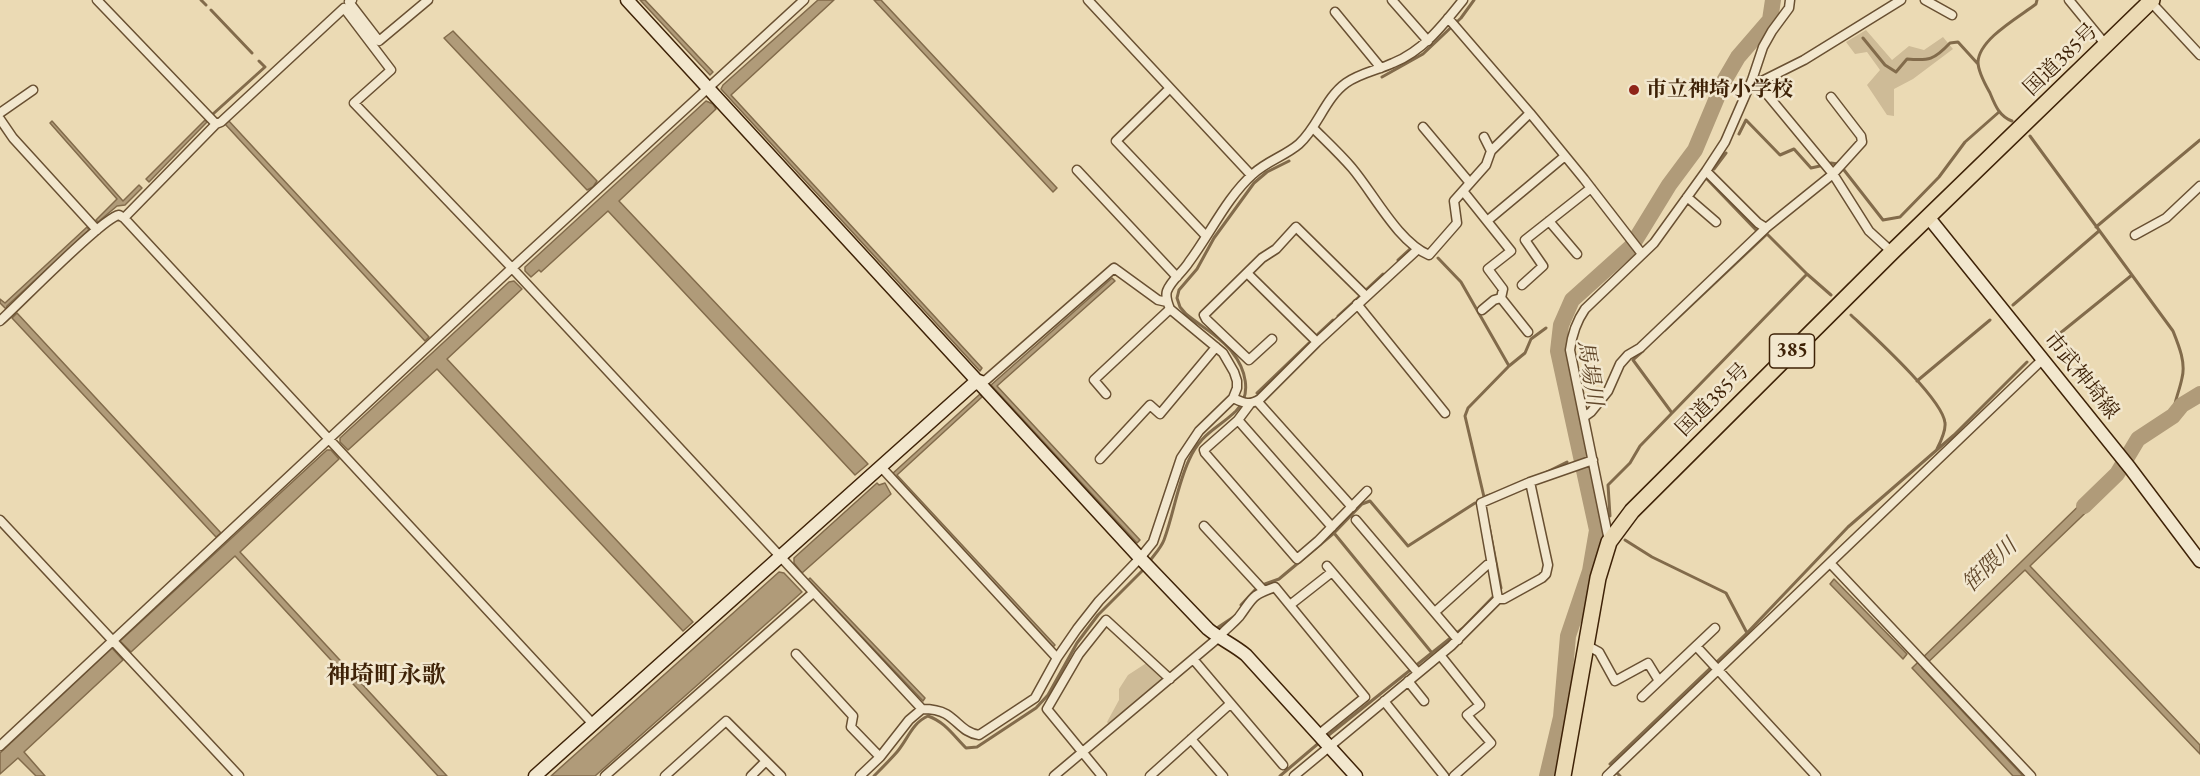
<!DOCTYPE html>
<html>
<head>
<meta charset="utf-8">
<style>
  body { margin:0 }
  canvas { display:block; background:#ebdab4 }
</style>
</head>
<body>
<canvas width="2200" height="776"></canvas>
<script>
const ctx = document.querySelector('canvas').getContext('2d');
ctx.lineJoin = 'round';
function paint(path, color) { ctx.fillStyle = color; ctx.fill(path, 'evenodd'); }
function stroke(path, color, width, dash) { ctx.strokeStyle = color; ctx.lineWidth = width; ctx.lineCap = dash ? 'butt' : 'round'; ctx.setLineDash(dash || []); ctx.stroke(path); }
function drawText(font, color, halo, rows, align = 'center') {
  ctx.font = font + ' "EB Garamond","Noto Serif JP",serif'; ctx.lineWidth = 5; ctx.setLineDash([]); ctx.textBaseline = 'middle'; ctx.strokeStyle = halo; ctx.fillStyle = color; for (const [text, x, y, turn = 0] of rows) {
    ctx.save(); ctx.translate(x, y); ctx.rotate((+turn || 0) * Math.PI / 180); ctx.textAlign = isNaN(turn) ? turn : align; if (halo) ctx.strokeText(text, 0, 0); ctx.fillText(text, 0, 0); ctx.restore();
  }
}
paint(new Path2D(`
  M1866,30l26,30 17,-14 15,4 19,-13 10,12 -40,30 -19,10v27l-7,-1 -20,-30 13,-15 -13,-18 -12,2 -9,-12z
  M1148,662l18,16 -56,48 -3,-4 12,-22v-11l9,-14z`), '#cebb97');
const water = new Path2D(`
  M640,0h5l68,72 -3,3z
  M818,0h16l-103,95 251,273 -2,3 -259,-282 2,-4z
  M874,0h7l176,188 -4,4z
  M453,31l144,150 -4,6 -6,3 -143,-152z
  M706,101l7,3 3,5 -97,92 249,263 -13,11 -247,-264 -67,61 -2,-2 -8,7 -6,-6v-4z
  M205,120l2,2 -58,60 -3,-3z
  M228,120l201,217 -4,4 -200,-217z
  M52,121l71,80 16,-16 3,3 -17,17 -8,1 -19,16 -2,-2 21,-21 -67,-76z
  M87,227l2,3 -82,76 -1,3 -6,-6v-4l5,4z
  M1112,278l3,3 -118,105 143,154 -3,3 -146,-158z
  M514,281l8,8 -75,70 246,263 -10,9 -246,-262 -89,81 -8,-8v-4l169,-156z
  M17,313l204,220 -5,4 -204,-219z
  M980,394l2,3 -85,78 158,170 -2,2 -161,-173z
  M327,450h4l8,9 -99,93 207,224h-9l-203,-220 -104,96 -11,-11z
  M877,483l2,2 6,-2 6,11 -89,79 -8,-10v-5z
  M2096,489l7,7 -73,70 170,179v9l-175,-184 -103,98 101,108h-10l-101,-108z
  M779,572l5,1 18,19 -207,184h-44z
  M810,578l115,120 -2,3 -115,-121z
  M1834,579l73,75 -4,5 -73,-75z
  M112,648l11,12 -99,92 21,24h-9l-18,-18 -18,16v-21z`);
paint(water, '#b09b79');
stroke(water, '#826b4b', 1.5);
stroke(new Path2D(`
  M201,0l5,5
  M211,10l41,43
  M1863,38l22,27 11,7 11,-13c22,2 27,1 43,-16l8,-1 20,22
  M1382,77l41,-23 38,-36 13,-18
  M213,114l52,-47 -6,-6
  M2012,121c-13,-5 -17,-16 -22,-28 -5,-9 -12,-21 -12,-31 1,-23 41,-45 58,-58l1,-4
  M1739,134l7,-14 34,35 14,-6 17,19 9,-2
  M2030,136l143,195c6,15 13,32 9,47 -3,15 -8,23 -9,38
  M1831,163l7,1
  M1714,169l12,-16
  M1844,170l39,50 17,-3 39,-40 26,-35 34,-30
  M1707,179l50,52
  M2096,227l104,-87
  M1438,258l23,24 48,84
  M1398,260l12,-11
  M1807,274l24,21
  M1367,289l16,-15
  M2013,305l86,-74
  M1851,315c20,19 92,84 94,108 1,8 -4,18 -8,26
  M1338,316l22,-20
  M1318,334l15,-14
  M2048,343l84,-68
  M1643,351l-10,9 39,53
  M1917,381l73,-61
  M1257,393l52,-50
  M1547,472l20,-10
  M1490,495l-6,2 -19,-81 3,-8 41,-42 16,-13 6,-14 15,-11
  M1610,516l-2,-31 22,-22 10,-17 167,-172 -40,-40 -102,96
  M1489,526l12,62
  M1334,533l28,-29 8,-3 38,45 67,-43
  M1625,540l27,17 74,36 21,40
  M1149,562c5,-7 12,-14 15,-22 10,-27 13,-54 25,-80 12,-27 27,-30 47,-49 17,-17 9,-43 -4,-59 -10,-14 -33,-27 -46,-38l-6,-7 -3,-9 2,-8 18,-21 17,-31 40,-55 13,-11 22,-11
  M1265,584l14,-5 55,-46 98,120
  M1241,605l14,-15
  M1217,628l18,-12
  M1325,738l138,-110 30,-31
  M1610,764l137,-131 101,-106 106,-92 73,-73
  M1617,773l3,3
  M874,776c8,-8 16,-16 23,-24 11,-13 15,-29 31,-36 17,6 25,19 38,32l11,-1 59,-39 12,-13 29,-52 21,-28 47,-47
  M1280,776l40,-34`), '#826b4b', 3);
stroke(new Path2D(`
  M2084,506l33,-32 21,-35 35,-23 9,-11 18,-11
  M1547,776l14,-59 7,-81 22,-65 7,-41 -39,-179 3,-26 11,-25 59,-53 38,-62 26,-35 29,-69 14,-24 32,-37 3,-20`), '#b09b79', 16);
const street = new Path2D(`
  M97,0l119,124
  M352,0l-3,2 30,39 49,-41
  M1088,0l163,175
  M1392,0l36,41
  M1925,0l27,15
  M2069,0l37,45
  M2149,0l51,55
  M1335,12l46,56
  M1752,80l9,7 72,87 36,57 23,21
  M1752,80l10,1 42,-21 97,-60
  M1167,91l-51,50 90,95
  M0,113l33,-23
  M1530,113l54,66 58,75
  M0,119l13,19 84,92
  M1423,127l47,56
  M1313,128c13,13 27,26 39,40 22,26 46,74 77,87l28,-32 -3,-22 32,-36 5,-14 39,-38 -82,-95
  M1484,137l7,14
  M1077,170l100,107
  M1706,171l52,52 8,5
  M1463,191l48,60 -23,18 15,20 -2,9 27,34
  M1687,197l29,25
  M124,218l92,-94 5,-2 123,-114 47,62 -37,33 158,165 410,441
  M1487,221l78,-65
  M1549,221l28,33
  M2135,235l31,-17 34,-32
  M1247,273l70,69
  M1522,285l21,-19 -18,-26 66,-52
  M1357,304l88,109
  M1482,310l12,-10 7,-2
  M0,321c19,-17 102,-103 119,-106l5,3 469,506
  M1272,339l-23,21 -43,-41 -2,-4 58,-57 14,-9 20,-22 70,69
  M979,381l7,-1 128,-112 44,32 9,2
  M1106,394l-12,-14 76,-71
  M1233,398c11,5 16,8 27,1l57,-57 100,-92
  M1257,401l95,106
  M1250,404l-12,16 -34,30 1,3 92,106 21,-18 49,-50
  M1584,417l7,-5 17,-21 12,-27 8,-9 12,-7 126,-120 67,-54 29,-32 -1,-6 -30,-39
  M1238,420l94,107
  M1100,459l50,-54 10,9 56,-67
  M881,467l176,191
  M0,520l239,256
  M1356,520l102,120
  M1204,526l60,65
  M1609,541l-39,-191c2,-16 6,-28 15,-41l69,-66 52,-72 19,-29 27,-62 11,-33 9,-16 17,-23 1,-8
  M1830,563l201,213
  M1327,566l91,107
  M1498,599l-17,-96 49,-21 63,-22
  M1290,605l42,-33
  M1435,612l52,-47 5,-1
  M1586,645l13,7 16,29 33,-18 11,18
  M1696,646l120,130
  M796,654l57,62 -2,11 29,30
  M1440,655l40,50 -13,10 24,28 -37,33
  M1193,659l90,106
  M1408,681l16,20
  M1642,697l73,-69
  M1384,701l60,75
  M1191,739l32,37
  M0,746l512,-478 292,-268
  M605,776l208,-183
  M665,776l61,-55 55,55
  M751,776l15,-15
  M860,776l20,-19 29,-37 13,-11c8,0 17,1 24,5 13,8 18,19 33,21l56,-37 22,-40 20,-29 22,-28 41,-43 13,-16 28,-84 18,-27 34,-33 4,-10v-7l-3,-9 -11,-19 -53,-44c-2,-5 -5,-12 -3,-18 4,-11 16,-19 22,-29 21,-28 38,-65 64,-88 14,-13 32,-18 46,-30 19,-17 26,-46 47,-61 14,-10 32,-13 47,-20 30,-12 50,-38 70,-63
  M1054,776l164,-138c6,-8 15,-14 21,-21 15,-20 11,-21 36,-30l90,110 -47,38
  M1102,776l-55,-67 32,-55 27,-34 64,59
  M1150,776l80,-72
  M1294,776l157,-130 47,-47h6l38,-21 4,-4 2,-9 -18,-83
  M1607,776l436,-417`);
const secondary = new Path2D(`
  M627,0l513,558 68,71c12,10 26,16 38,26l110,121
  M1929,218l201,250 70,93
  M535,776l437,-391 7,-4`);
const highway = new Path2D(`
  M1563,776l35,-198 11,-36 23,-31 260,-259 260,-252`);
stroke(street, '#695032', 11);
stroke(secondary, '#3e2207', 15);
stroke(highway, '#3e2207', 18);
stroke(street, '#f2e7ce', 8);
stroke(secondary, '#f2e7ce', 12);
stroke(highway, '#ebdab4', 15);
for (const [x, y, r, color] of [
  [1634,90,6,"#8f2418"]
]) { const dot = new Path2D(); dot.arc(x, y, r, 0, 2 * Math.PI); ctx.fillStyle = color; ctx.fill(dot); stroke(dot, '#f2e7ce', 2); }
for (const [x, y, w] of [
  [1792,351,45]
]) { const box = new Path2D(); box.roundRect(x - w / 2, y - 17, w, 34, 4.5); ctx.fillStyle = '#f2e7ce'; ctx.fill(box); stroke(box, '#3e2207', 1.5); }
drawText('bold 20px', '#3e2207', null, [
  ["385",1792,351]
]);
drawText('21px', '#3e2207', '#f2e7ce', [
  ["国道385号",2061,60,-44],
  ["市武神埼線",2081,376,51],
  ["国道385号",1713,400,-45]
]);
drawText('bold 21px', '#3e2207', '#f2e7ce', [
  ["市立神埼小学校",1646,90]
], 'left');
drawText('italic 22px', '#604629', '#f2e7ce', [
  ["馬場川",1589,373,81],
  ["笹隈川",1990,566,-44]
]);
drawText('bold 24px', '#3e2207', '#f2e7ce', [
  ["神埼町永歌",386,676]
]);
</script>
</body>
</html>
